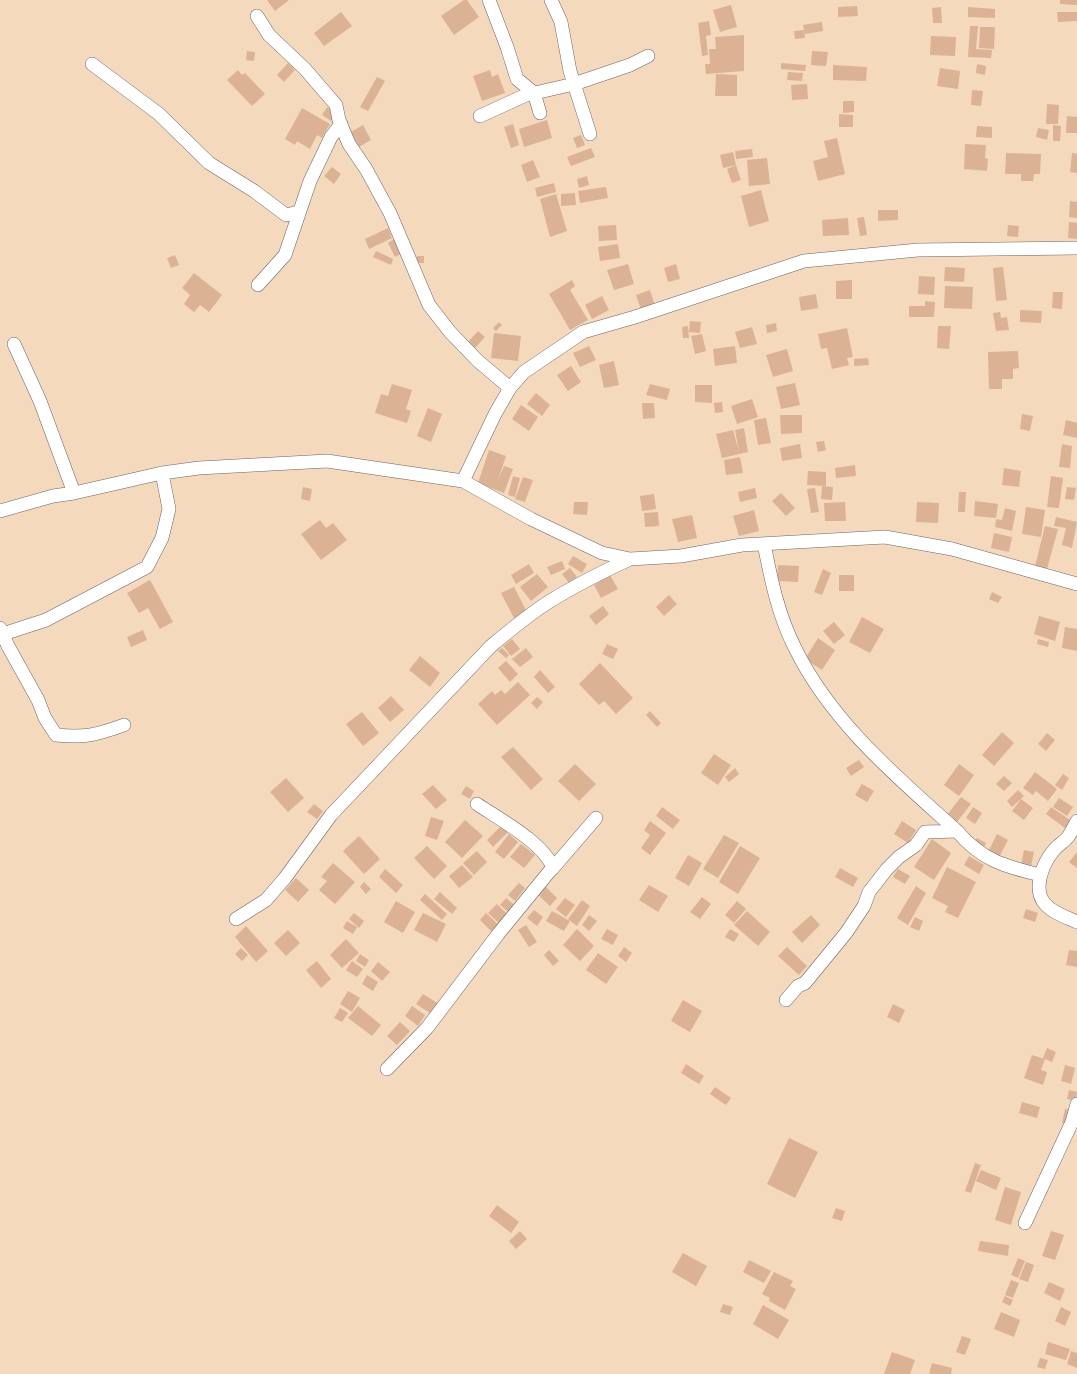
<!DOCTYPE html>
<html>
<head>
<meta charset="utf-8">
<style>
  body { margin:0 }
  canvas { display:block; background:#f4d9bc }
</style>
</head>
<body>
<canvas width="1077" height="1374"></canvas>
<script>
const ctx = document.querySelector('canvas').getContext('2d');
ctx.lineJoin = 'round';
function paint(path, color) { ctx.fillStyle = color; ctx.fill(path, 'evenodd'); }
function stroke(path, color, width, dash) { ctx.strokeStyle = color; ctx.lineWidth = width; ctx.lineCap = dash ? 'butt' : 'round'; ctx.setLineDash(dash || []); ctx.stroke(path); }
paint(new Path2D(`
  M267,0h22l-14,11z
  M464,0h3l12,17 -25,18 -13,-19z
  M1060,0h17v5l-17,-1z
  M731,5l6,22 -17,5 -7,-22z
  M857,6l1,10 -20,1v-10z
  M941,7l1,16h-9l-1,-15z
  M968,7l27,2v9l-27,-1z
  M341,12l11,14 -28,20 -10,-13z
  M1057,12h20v9l-19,1z
  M709,21l2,14 -5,1 2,19 -6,1 -4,-33z
  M822,22l1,9 -18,3 -2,-9z
  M970,26h8l-2,23 16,1 -1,8 -23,-1z
  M980,27h15l-1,22 -15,-1z
  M804,30l1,8 -10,1 -1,-8z
  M744,35v36l-38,3 -1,-10h5l-1,-15h7l-1,-12z
  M931,36l25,1 -1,19 -25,-1z
  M247,51l8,1 -1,9 -8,-1z
  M812,51l16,1 -2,14 -15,-1z
  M288,63l7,7 -11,12 -7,-7z
  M781,63l25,2 -1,6 -24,-2z
  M977,64l9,2 -1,9 -9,-2z
  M833,65l34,2 -1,14 -33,-1z
  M940,68l20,3 -2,18 -21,-3z
  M238,70l4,5 3,-2 20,21 -13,12 -25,-26z
  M490,70l2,7 6,-3 7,19 -23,8 -9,-25z
  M788,72l15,1 -1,8 -15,-1z
  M716,74l21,1v21h-22z
  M377,77l8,4 -17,30 -8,-4z
  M807,84l1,15 -16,1 -1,-15z
  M972,90l11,1 -2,15 -10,-1z
  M843,101h11v11l-11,1z
  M1047,104l12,1 -1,19h-12z
  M327,107l9,7 -5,7 -9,-6z
  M302,108l28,16 -8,14 -5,-3 -7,14 -13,-8 -2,4 -10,-6z
  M839,114l14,1v12h-14z
  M1067,116l10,1v16h-11z
  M547,120l5,18 -28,9 -5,-18z
  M513,124l6,21 -8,3 -7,-21z
  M363,125l8,15 -12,7 -8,-15z
  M1053,125l8,1 -1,15h-7z
  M977,126l15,1v11l-16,-1z
  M1038,128l11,2 -2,10 -11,-3z
  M581,135l4,10 -8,3 -4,-10z
  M837,138l8,36 -27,7 -5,-20 15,-4 -4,-16z
  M965,144l21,1 -1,13 3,1 -1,12 -23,-2z
  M591,148l4,9 -24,9 -4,-9z
  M752,149l1,8 -17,2 -1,-8z
  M733,152l3,13 -13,3 -3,-13z
  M1006,153l35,1 -1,20h-6l-1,7h-12v-7h-16z
  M1072,153l5,1v19l-7,-1z
  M767,158l3,26 -21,2 -2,-26z
  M533,160l7,17 -13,5 -6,-17z
  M736,165l5,15 -9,3 -5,-14z
  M332,167l9,7 -7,10 -10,-8z
  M587,176l2,9 -10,3 -2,-9z
  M554,183l2,9 -19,5 -2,-9z
  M606,187l2,11 -28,5 -2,-12z
  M761,190l8,31 -20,6 -8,-31z
  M575,193l1,12 -15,1v-12z
  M556,194l11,37 -17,6 -10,-38z
  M1070,201l7,1v16l-8,-1z
  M878,210h20v10l-20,1z
  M864,217l3,18 -7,1 -3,-18z
  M848,218l1,17 -26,1 -1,-16z
  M1069,222l8,1v16l-9,-1z
  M616,225l1,15 -18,1 -1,-15z
  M1008,225l11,1 -1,11 -11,-1z
  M388,228l4,10 -23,11 -4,-10z
  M394,239l7,15 -6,3 -7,-14z
  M618,244l2,14 -20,3 -2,-14z
  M376,251l17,8 -2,6 -18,-8z
  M175,255l4,10 -8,3 -4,-10z
  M417,256h7v7h-7z
  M628,264l6,20 -20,6 -7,-20z
  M676,264l4,15 -12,3 -4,-14z
  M945,267l20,1 -1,14 -20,-1z
  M1003,267l4,33 -11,1 -3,-33z
  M194,273l28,22 -13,17 -9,-7 -6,7 -10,-8 6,-9 -8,-7z
  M919,276l16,1 -1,18 -16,-1z
  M572,280l3,6 -5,4 18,30 -18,10 -21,-36z
  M852,280v19h-16v-18z
  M945,286l28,1 -1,22 -28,-1z
  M650,290l5,16 -14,4 -5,-15z
  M1053,292h10l-1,17 -10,-1z
  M816,294l2,14 -17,3 -2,-14z
  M602,296l7,14 -17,9 -7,-14z
  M925,301l10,1 -1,15h-25v-11h16z
  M1020,310l22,1 -1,12 -21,-1z
  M1000,312l1,6 6,-1 2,13 -13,1 -3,-18z
  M690,321l11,1 -1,11 -11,-1z
  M499,322l3,3 -6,6 -3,-3z
  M776,323l1,8 -10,2 -1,-8z
  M688,326l1,12h-6l-1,-11z
  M938,326h13l-2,23 -12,-1z
  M752,327l5,17 -17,4 -5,-16z
  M847,328l6,29 -6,1 2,7 -17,4 -5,-21 -6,1 -3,-15z
  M478,331l7,6 -10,11 -7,-6z
  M494,333l27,3 -3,25 -27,-3z
  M702,334l4,17 -11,3 -4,-18z
  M589,346l7,14 -16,7 -7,-14z
  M735,346l2,17 -22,3 -2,-17z
  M787,349l6,22 -20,6 -7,-22z
  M1018,351l1,17 -6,1v10h-11v10h-13l-1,-37z
  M868,358l1,7 -15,1v-7z
  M614,361l5,24 -15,3 -5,-23z
  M571,366l10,16 -13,9 -11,-16z
  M795,383l5,22 -19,4 -5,-22z
  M392,384l20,6 -6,19 5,2 -4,12 -32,-10 6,-19 7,2z
  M650,384l20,5 -3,11 -21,-5z
  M695,385h17v18l-17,-1z
  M536,393l14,12 -8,11 -15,-12z
  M752,399l6,18 -21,7 -6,-18z
  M722,402l1,10 -8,1 -1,-10z
  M642,403h12l1,15 -12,1z
  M521,405l17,12 -9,14 -17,-12z
  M428,408l14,6 -11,28 -14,-6z
  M1022,414l11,2 -3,15 -10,-2z
  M780,415h22v18l-21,1z
  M766,418l5,25 -13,2 -4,-25z
  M1066,420l11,3v15l-14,-3z
  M744,428l4,24 -26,6 -6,-24 17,-4 6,22 -4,-22z
  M824,441l2,9 -8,2 -2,-10z
  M800,444l2,14 -20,3 -2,-13z
  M1062,444l10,2 -2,22 -11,-1z
  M489,450l17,6 -8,24 6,-14 9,3 -9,24 -26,-10z
  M740,457l3,16 -17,2 -2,-15z
  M855,465l1,11 -20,2 -1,-10z
  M1004,468l17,3 -2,16 -17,-2z
  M808,471l18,1v14l-19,-1z
  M513,476l7,2 -5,19 -7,-2z
  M1051,476l12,2 -4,30 -12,-1z
  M523,477l10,3 -8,22 -10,-3z
  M822,486l11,1 -1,13 -11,-1z
  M303,487l9,2 -2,12 -9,-2z
  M1067,487l9,1 -2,12 -9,-1z
  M755,488l2,10 -17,4 -2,-10z
  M815,488l4,24 -8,1 -4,-24z
  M959,492h7l-1,20h-7z
  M781,493l14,15 -9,8 -14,-15z
  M654,494l2,15 -14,2 -2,-15z
  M975,501l23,3 -2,14 -22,-2z
  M574,502h14l-1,13 -14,-1z
  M845,502l1,19h-21l-1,-18z
  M917,502l22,1 -1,20 -22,-1z
  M1026,507l19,3 -4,27 -19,-3z
  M1005,508l11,3 -4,20 -17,-4 1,-8 6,1z
  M754,510l5,21 -20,5 -6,-20z
  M658,512l1,14 -14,1 -1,-14z
  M692,515l5,23 -19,4 -6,-23z
  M1056,517l21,5 -5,26 -10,-3 4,-17 -12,-2z
  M320,520l6,8 7,-5 14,17 -26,20 -20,-26z
  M1045,526l13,3 -11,40 -12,-3z
  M994,533l18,4 -3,15 -18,-4z
  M573,556l14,8 -5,9 -14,-9z
  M562,561l3,8 -14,6 -4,-8z
  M529,564l5,9 -18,11 -5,-9z
  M778,565l21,1 -1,16 -21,-1z
  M570,568l7,9 -8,6 -7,-9z
  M823,569l8,4 -9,22 -8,-3z
  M537,574l11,13 -17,14 -11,-14z
  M610,575l8,14 -17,9 -7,-13z
  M839,575h15v16h-15z
  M150,580l23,42 -13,7 -12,-21 -9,5 -12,-20z
  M514,587l13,25 -13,6 -13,-25z
  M992,592l10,5 -4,6 -9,-4z
  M669,595l8,9 -13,12 -8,-9z
  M603,606l6,8 -13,11 -7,-9z
  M1039,616l21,6 -5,19 -21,-7z
  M862,617l22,12 -14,24 -21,-11z
  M834,622l11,13 -11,9 -11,-13z
  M1065,627l12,2v22l-15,-3z
  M143,630l4,10 -16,7 -4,-10z
  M818,638l17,12 -13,20 -17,-11z
  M512,639l8,10 -9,7 -8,-10z
  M1038,639l11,3 -1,5 -11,-3z
  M607,644l11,5 -5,10 -11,-5z
  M502,648l7,7 -3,3 -8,-7z
  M526,648l7,9 -13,10 -8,-8z
  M420,656l20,17 -10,14 -21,-17z
  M506,661l12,13 -8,8 -12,-14z
  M600,663l33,35 -17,16 -12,-13 -5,4 -20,-21z
  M540,670l15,17 -7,6 -14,-16z
  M518,682l12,13 -33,30 -19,-21 14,-13 3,4 6,-5 4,4z
  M391,696l13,14 -14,12 -12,-14z
  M537,697l6,5 -6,7 -6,-6z
  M650,711l11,12 -4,4 -11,-12z
  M362,712l17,21 -16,13 -17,-22z
  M1002,732l12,11 -20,23 -12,-11z
  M1047,733l8,7 -9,11 -8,-7z
  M513,747l30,32 -12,11 -30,-33z
  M714,754l17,11 -13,20 -17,-12z
  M859,760l5,7 -13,9 -5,-8z
  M575,764l21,20 -17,17 -21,-20z
  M959,764l15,11 -15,21 -15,-11z
  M735,768l4,6 -10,8 -4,-5z
  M1035,772l22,17 -9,12 -12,-10 -3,4 -10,-7z
  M1063,774l6,4 -7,12 -7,-5z
  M1004,776l8,7 -8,8 -8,-7z
  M286,778l18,20 -16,14 -18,-20z
  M862,784l12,7 -7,11 -12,-7z
  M433,785l14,15 -11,9 -14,-15z
  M466,786l8,5 -4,8 -9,-5z
  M1018,790l6,6 -12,11 -5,-6z
  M961,797l10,7 -14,18 -10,-7z
  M1059,798l14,9 -6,9 -14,-9z
  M1021,799l12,9 -9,12 -12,-9z
  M314,804l9,7 -6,8 -10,-7z
  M662,807l18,13 -7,9 -17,-13z
  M973,807l9,6 -7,11 -9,-6z
  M1051,807l19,13 -5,8 -19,-14z
  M431,817l13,4 -7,19 -12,-4z
  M465,820l18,16 -21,22 -17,-16z
  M650,821l16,12 -16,22 -9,-7 9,-13 -6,-5z
  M902,821l14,9 -8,13 -14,-9z
  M502,825l7,6 -16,16 -6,-7z
  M509,834l9,8 -14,17 -9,-7z
  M997,834l11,6 -10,19 -11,-5z
  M724,835l15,8 -21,35 -15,-9z
  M359,836l21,23 -16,15 -21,-23z
  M977,838l9,5 -3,7 -10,-6z
  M932,839l19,14 -17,27 -20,-13z
  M521,844l14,11 -11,13 -14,-11z
  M427,846l20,20 -13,13 -20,-21z
  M740,846l20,12 -22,36 -19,-12z
  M1024,850l10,2 -4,20 -10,-2z
  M477,851l10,11 -13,13 -11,-12z
  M1077,852v16l-8,-6z
  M688,855l14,8 -13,23 -14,-8z
  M969,856l15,9 -5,9 -15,-9z
  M333,863l22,19 -20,22 -16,-14 8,-9 -6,-4z
  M462,865l11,12 -14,11 -10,-12z
  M947,867l29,15 -18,36 -13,-6 3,-6 -16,-8z
  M840,868l18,10 -5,9 -18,-10z
  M385,869l18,16 -7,8 -17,-16z
  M898,869l12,7 -5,8 -12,-7z
  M296,878l13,12 -11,12 -13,-12z
  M364,882l7,7 -5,5 -6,-7z
  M519,883l6,5 -10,13 -7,-6z
  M649,885l19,11 -10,16 -19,-12z
  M545,886l12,12 -7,8 -13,-12z
  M916,886l10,7 -18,32 -11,-7z
  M440,892l17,16 -5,6 -18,-15z
  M425,894l22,20 -5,6 -22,-20z
  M702,897l9,7 -11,15 -10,-7z
  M506,898l11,9 -6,7 -11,-9z
  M565,898l10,7 -9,12 -10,-8z
  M582,900l8,6 -13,20 -9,-7z
  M396,901l19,11 -12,21 -19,-11z
  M737,901l9,8 -12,14 -9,-8z
  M497,904l11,11 -8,9 -12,-11z
  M1026,909l12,4 -3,9 -12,-4z
  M534,910l9,7 -6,9 -10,-8z
  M552,911l18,10 -6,10 -18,-10z
  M747,911l23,21 -12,14 -24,-21z
  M354,913l10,8 -5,7 -10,-9z
  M423,913l23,11 -9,18 -23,-12z
  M486,913l14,13 -7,7 -13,-13z
  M589,915l8,6 -8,10 -7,-6z
  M811,915l9,10 -18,18 -10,-11z
  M915,917l8,4 -4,10 -9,-4z
  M347,921l10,6 -4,7 -10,-6z
  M526,925l11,17 -8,5 -11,-17z
  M246,926l22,25 -12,11 -21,-25z
  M577,929l17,17 -14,15 -17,-16z
  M607,929l11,6 -5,10 -12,-6z
  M730,929l9,5 -5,8 -9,-5z
  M288,930l12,13 -14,13 -12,-13z
  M346,939l13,14 -17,15 -12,-13z
  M624,947l8,6 -6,9 -8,-6z
  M787,947l20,19 -8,9 -21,-19z
  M241,948l7,7 -6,6 -7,-7z
  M549,950l10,11 -6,5 -9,-11z
  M1069,950l8,1v16l-11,-2z
  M598,953l20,14 -12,17 -20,-14z
  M360,954l9,6 -4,7 -9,-6z
  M317,961l14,18 -10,9 -15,-18z
  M352,961l11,8 -6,8 -11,-7z
  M378,962l12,10 -8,9 -11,-10z
  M367,975l11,7 -5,9 -11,-7z
  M348,991l12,7 -8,14 -12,-8z
  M423,994l16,10 -6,11 -17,-11z
  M683,1000l19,11 -12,21 -19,-11z
  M893,1004l12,6 -6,13 -12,-6z
  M358,1006l23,19 -9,11 -24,-18z
  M412,1006l13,9 -7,11 -13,-10z
  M340,1008l8,5 -6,9 -8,-4z
  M400,1022l10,9 -13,14 -10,-9z
  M1047,1048l9,4 -4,10 -9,-4z
  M1032,1055l13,4 -4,11 6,2 -4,13 -19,-7z
  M686,1064l18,12 -5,8 -18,-11z
  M1065,1065l10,3 -4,16 -10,-3z
  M715,1087l16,11 -5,7 -16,-11z
  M1069,1090l8,2 -1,9 -9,-2z
  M1022,1102l18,5 -3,11 -18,-5z
  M1065,1109l6,1 -2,14 -7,-1z
  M789,1138l29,14 -23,46 -28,-14z
  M975,1163l6,2 -10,28 -6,-2z
  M981,1170l20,8 -5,12 -20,-9z
  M1005,1187l16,5 -10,33 -16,-5z
  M497,1205l22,17 -8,11 -22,-17z
  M836,1208l9,3 -3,10 -10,-3z
  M520,1231l7,8 -11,10 -7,-8z
  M1051,1231l13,4 -9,25 -13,-4z
  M980,1241l29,4 -1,11 -30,-5z
  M683,1253l24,13 -11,20 -24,-14z
  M1018,1258l7,3 -7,17 -7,-3z
  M749,1260l22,11 -7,12 -21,-11z
  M1026,1262l8,3 -6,17 -9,-3z
  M774,1272l19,9 -3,5 6,3 -11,21 -16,-9 1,-3 -8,-4z
  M1011,1280l8,3 -6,15 -8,-3z
  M1049,1282l16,7 -5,12 -16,-8z
  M1005,1296l8,4 -3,6 -8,-4z
  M723,1304l10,3 -3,8 -10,-3z
  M763,1305l26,15 -11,19 -25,-15z
  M1061,1307l10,5 -6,14 -10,-5z
  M1001,1312l19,8 -6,17 -20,-8z
  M962,1336l9,3 -6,16 -9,-3z
  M1048,1342l22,7 -4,11 -21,-6z
  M1071,1351l6,2v15l-10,-4z
  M892,1352l23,8 -5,14h-26z
  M1040,1358l8,2 -3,9 -8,-2z
  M932,1363l20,5 -1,6h-22z`), '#dcb295');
const minor = new Path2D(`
  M489,0l18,47 10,32 17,14 6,20
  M551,0l10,22 9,49 20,63
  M257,16l12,19 36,34 31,36 3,15 10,24 17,25 24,44 39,92 21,27 28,29 32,27
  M92,64l67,50 50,49 45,28 32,24 13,-3
  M480,116l46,-21 48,-11 56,-19 18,-9
  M258,285l27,-30 25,-74 21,-44 10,-13
  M14,344l26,57 34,92
  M463,481l32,-67 15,-26 14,-16 59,-40 52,-15 169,-56 114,-11 159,-2
  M0,511l53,-15 21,-3 88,-20 37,-5 128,-7 136,20 68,38 71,34 28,6 51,-3 61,-11 143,-8 67,12 125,35
  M764,544c7,35 14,71 31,104 36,74 102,129 162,183 24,29 49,36 84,44
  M0,628l8,18 30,54 7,18 11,17c29,3 40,0 68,-10
  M3,634l43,-14 101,-53 15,-29 7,-29 -7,-36
  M477,804c22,15 67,39 76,64
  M1077,821c-3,5 -5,11 -9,16 -4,5 -10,8 -14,13 -11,13 -22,39 -9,54 8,9 21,13 32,18
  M236,919l30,-19 19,-22 46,-63 160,-169c18,-15 36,-30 56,-43 27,-17 55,-31 83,-44
  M786,1000l12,-14 7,-3 41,-50 18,-27 5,-14 18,-23 12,-12 17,-12 9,-13 32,-1
  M387,1069l40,-41 72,-95 50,-61 4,-4 43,-50
  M1025,1223l47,-101 5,-18`);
stroke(minor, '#6c6268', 14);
stroke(minor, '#fff', 13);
</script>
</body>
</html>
